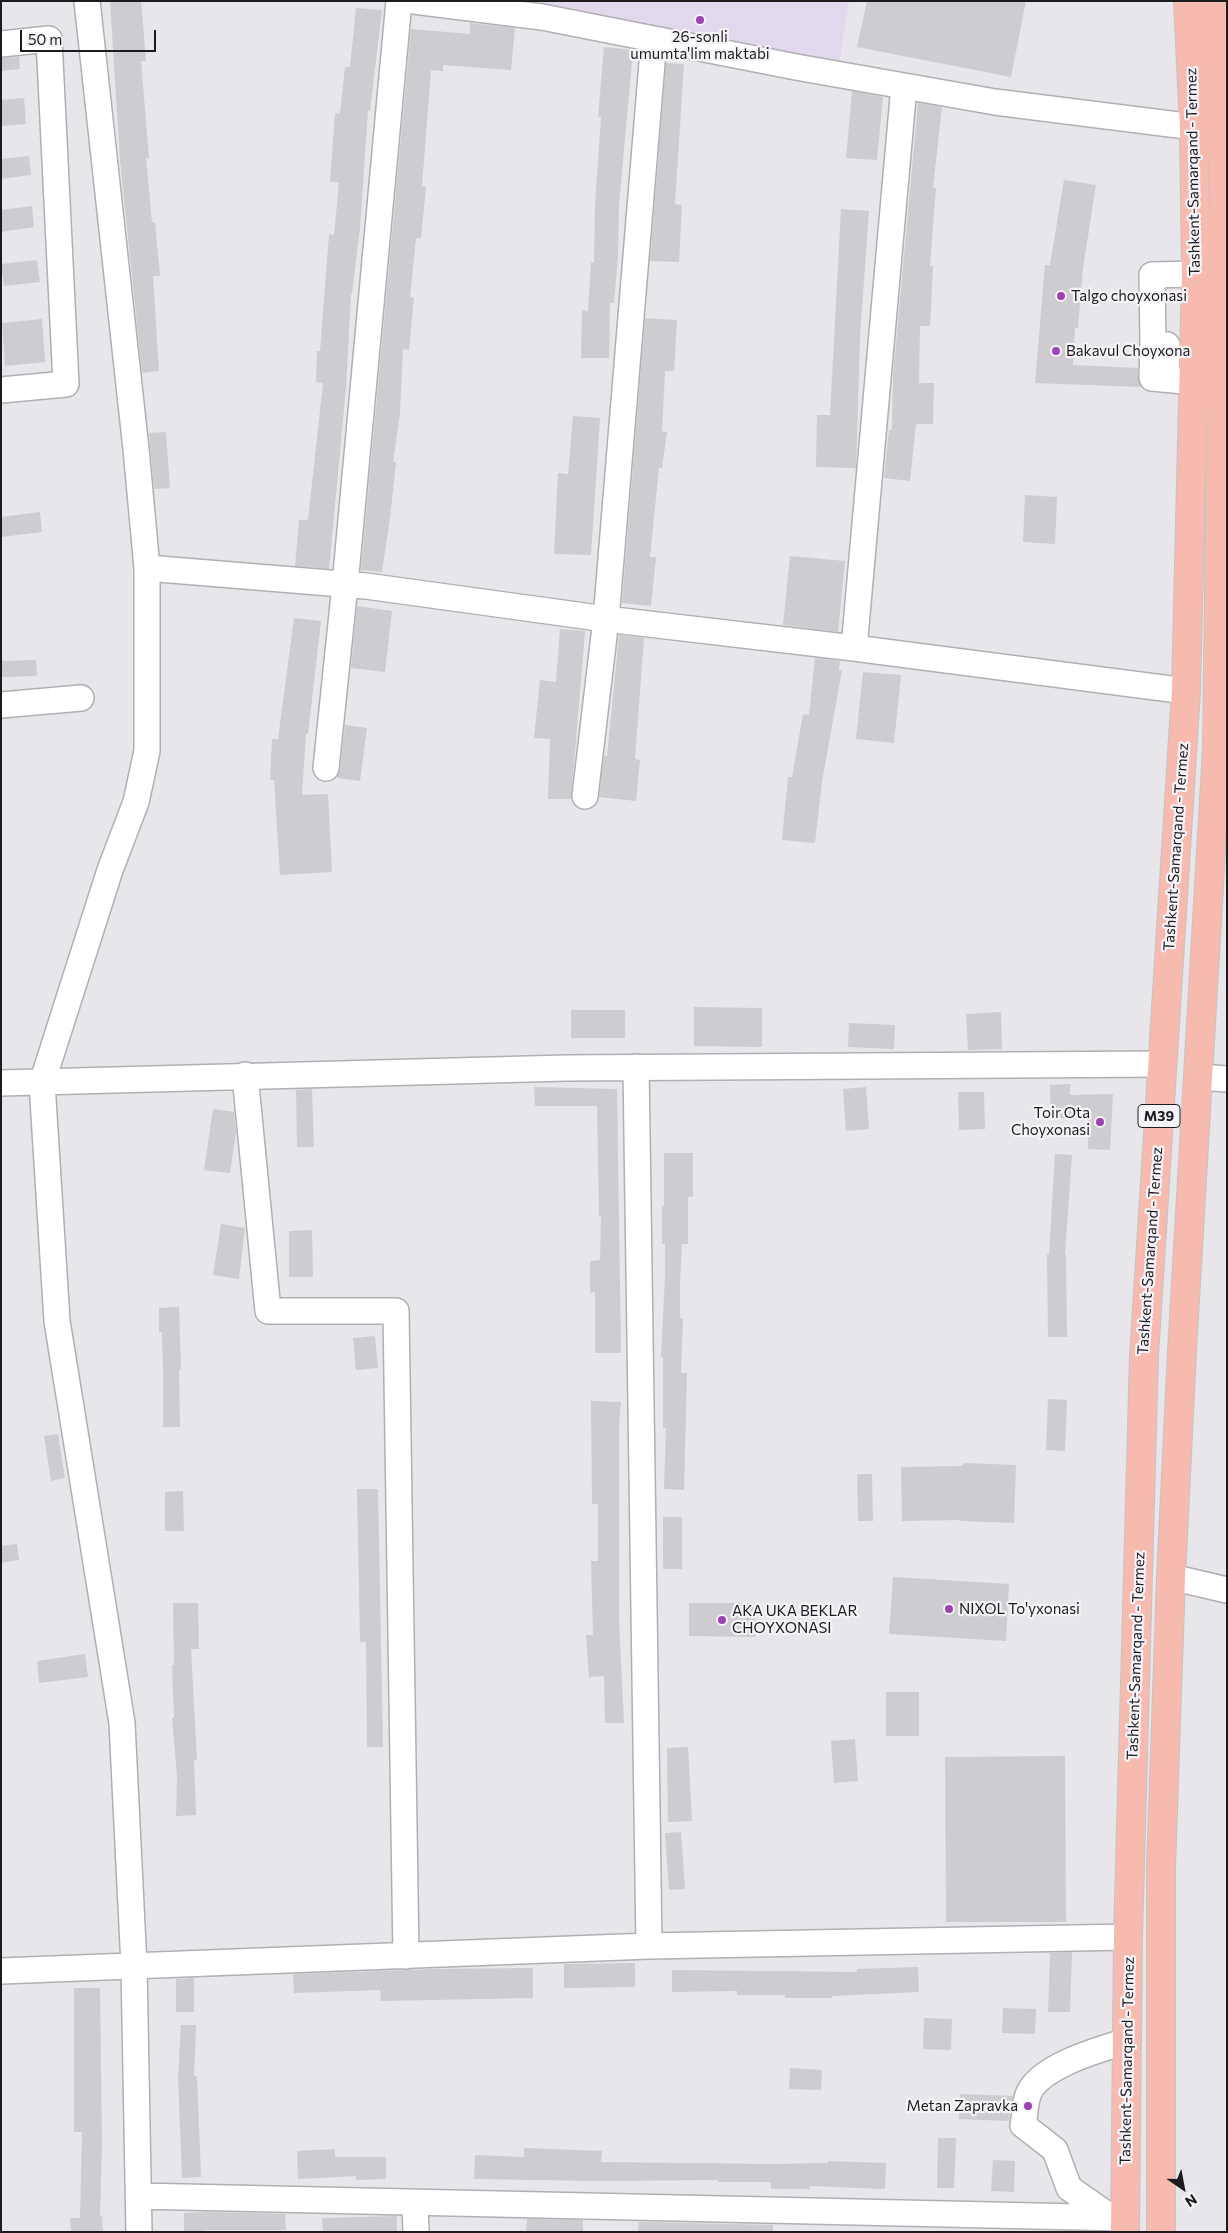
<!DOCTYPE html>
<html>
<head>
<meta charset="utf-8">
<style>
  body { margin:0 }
  #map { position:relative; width:1228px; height:2233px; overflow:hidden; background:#e8e5eb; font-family:Commissioner,sans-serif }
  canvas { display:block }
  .frame { position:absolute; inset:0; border:2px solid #1c1b1d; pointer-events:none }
  .north { position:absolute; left:1158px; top:2163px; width:50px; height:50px; -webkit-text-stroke:4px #f5f2f8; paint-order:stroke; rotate:147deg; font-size:14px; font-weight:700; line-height:20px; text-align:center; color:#1c1b1d }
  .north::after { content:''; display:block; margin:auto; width:18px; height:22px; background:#1c1b1d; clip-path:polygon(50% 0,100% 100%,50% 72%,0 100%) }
  .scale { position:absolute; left:20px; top:30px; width:136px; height:22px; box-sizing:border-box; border:2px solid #1c1b1d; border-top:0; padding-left:6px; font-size:15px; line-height:18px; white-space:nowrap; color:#1c1b1d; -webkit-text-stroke:4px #f5f2f8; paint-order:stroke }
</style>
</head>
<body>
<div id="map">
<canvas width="1228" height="2233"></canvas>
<div class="frame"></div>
<div class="north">N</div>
<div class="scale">50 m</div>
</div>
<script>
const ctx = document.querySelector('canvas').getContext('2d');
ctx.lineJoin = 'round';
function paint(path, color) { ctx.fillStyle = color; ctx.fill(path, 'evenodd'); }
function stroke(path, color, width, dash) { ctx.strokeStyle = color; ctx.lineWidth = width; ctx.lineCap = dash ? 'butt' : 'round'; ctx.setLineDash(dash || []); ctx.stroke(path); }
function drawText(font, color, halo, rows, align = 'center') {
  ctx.font = font + ' Commissioner,sans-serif'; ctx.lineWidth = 4.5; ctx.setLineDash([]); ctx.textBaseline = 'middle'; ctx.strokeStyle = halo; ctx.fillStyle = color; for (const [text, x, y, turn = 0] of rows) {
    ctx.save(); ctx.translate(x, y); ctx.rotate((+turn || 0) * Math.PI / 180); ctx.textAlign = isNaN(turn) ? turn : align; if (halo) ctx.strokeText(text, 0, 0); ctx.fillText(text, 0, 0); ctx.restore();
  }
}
paint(new Path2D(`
  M455,1h394l-10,63z`), '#e1d8ed');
paint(new Path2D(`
  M110,1h31l5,60h-5l8,97h-3l6,64h3l5,54h-7l6,95 -17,2 -22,-213z
  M867,1h159l-15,76 -154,-30z
  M356,8l26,2 -12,101h-2l-8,117 -8,66h-1l-5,94 -17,181 -34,-3 4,-46h9l15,-137 -7,-1 1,-31h3l9,-117 5,1 5,-53h-9l5,-69 5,1 5,-47h5z
  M470,23l45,5 -4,42 -68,-5v6l-12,-1 -9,116 4,1 -5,51h-5l-6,59 4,1 -5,52 -6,-1 -3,64 -7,49h3l-6,56 -8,54 -21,-2 50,-541 59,5z
  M604,47l29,3 -14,155 -1,51 -4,47h-4l-1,55h-28l1,-48 6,1 3,-49 3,1 1,-58 6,-88h-3z
  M19,57l1,12 -19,2v-13z
  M666,63l18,1 -9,140 7,1 -3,57 -29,-1z
  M852,91l31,6 -6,63 -31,-2z
  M24,98l2,26 -25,2v-26z
  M918,103l24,4 -9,81h3l-6,78h3l-3,60h-10l-1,57h15l-1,41h-17l-6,57 -26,-3 5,-48h3l1,-54z
  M29,156l2,19 -30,4v-20z
  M1064,180l32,5 -13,83 -5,60h-3l-2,37 65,3v10l3,9 -106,-4 10,-118h5z
  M32,206l2,21 -33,5v-22z
  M841,209l28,2 -9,126 -4,131 -40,-1 1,-52h13z
  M37,260l3,22 -36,4 -3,-22z
  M645,318l32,2 -3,51h-9l-3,60 5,1 -5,36h-3l-9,89h6l-5,49 -29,-3z
  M42,319l3,43 -40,4 -3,-43z
  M573,416l27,2 -9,137 -37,-1 4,-81 10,1z
  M166,432l4,56 -16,1 -5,-56z
  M1025,495l32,2 -2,47 -32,-2z
  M40,512l2,20 -41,5v-20z
  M790,556l55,5 -7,71 -55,-7z
  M357,606l35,5 -7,61 -34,-4z
  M294,618l27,3 -13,113h-2l-4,61 26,-1 4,78 -52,3 -6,-95h-4l2,-41h6z
  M560,629l25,2 -14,168h-23l2,-60 -16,-1 6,-58 16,2z
  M619,635l25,3 -9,121 5,1 -4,41 -37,-4 5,-41h3z
  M815,658l25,3 -1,9h3l-20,112 -7,61 -33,-3 6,-63h4l11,-63 6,1z
  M36,660l1,16 -36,1v-16z
  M863,672l38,3 -7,68 -38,-4z
  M345,725l22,3 -7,53 -23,-3 3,-9z
  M694,1007l68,1v39l-68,-1z
  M571,1010h54v28h-54z
  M1001,1012l1,37 -34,1 -2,-36z
  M849,1023l46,2 -1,24 -46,-2z
  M1070,1084v11l43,-1 -3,56 -22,-1v-31h-37l-1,-33z
  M534,1087l83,2 4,264h-26v-61l-5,1v-32l10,-1 1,-44h-2l-2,-110h-62z
  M866,1087l3,42 -23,2 -3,-42z
  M312,1089l2,58h-17l-1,-57z
  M958,1092h26l1,37 -26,1z
  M213,1109l21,3 2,20 -6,41 -26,-3z
  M664,1153h29v44h-5v47h-6l-2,39v35h3l-2,55h6l-3,117 -20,-1 2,-61h-3v-71h-2l4,-82v-31h-3v-38h2z
  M1055,1154l17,1 -7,99h1l1,83h-19l-1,-83h2z
  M221,1224l24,4 -6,51 -26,-4z
  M312,1230l1,47h-24v-46z
  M179,1307l2,62 -2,1 1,57h-17v-57l-1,-38h-3v-24z
  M375,1336l3,32 -22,2 -3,-32z
  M1048,1399l19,1 -2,51 -19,-1z
  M591,1401l30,1 -2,22v197l5,102h-19l-1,-47 -15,1 -3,-42h7l-2,-74h7v-57h-6z
  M58,1434l7,44 -14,3 -7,-45z
  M963,1463l53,2 -2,58 -54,-2 1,-1 -59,1 -1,-54 62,-1z
  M857,1474h15l1,47h-15z
  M357,1489h21l5,258h-16l-1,-105h-6z
  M183,1491l1,40h-19v-39z
  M663,1517h19v52h-19z
  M17,1544l2,16 -18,3v-17z
  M893,1577l116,7 -3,57 -117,-7z
  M173,1603h25l1,46h-8l6,111h-3l2,55 -20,1 1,-40 -5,-58h2l-2,-53h2z
  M689,1603h67l-1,34 -66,-1z
  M85,1654l3,23 -49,6 -2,-22z
  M886,1692h33v44h-33z
  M855,1739l3,42 -24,2 -3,-42z
  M688,1747l4,74 -24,1 -1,-74z
  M1065,1756l1,166h-120l-1,-165z
  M681,1832l4,57 -16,1 -4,-57z
  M1072,1952l-2,60h-22l2,-59z
  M635,1963v24l-71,1v-24z
  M918,1967l1,25 -87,4v2h-47v-3h-48v-4l-65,1v-22l185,2v-3z
  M533,1968v30l-152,3 -1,-11 -86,3 -1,-19 140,-5z
  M194,1978v34h-18v-33z
  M74,1988h26l2,158 -2,70h2l1,16h-32l-1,-14h10l2,-86h-8z
  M1003,2008l33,1 -1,25 -33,-1z
  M924,2018l28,1 -1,31 -28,-1z
  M181,2025h15l-2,51h3l4,101 -19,1 -4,-101z
  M790,2068l32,2 -1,20 -32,-1z
  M960,2094l53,2 -4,25 -50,-2z
  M938,2138h18l-2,50h-17z
  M524,2148l78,3 -1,11 170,2 57,-1v-2l58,2 -1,26 -75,-3v3h-39v-7h-53v-2l-118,1 -126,-2 1,-24 49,2z
  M335,2149v8h51v22l-30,1v-4l-58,3 -1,-28z
  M993,2160l22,1 -1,31 -23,-1z
  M209,2212l76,2 1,16h-83v2h-19v-19z
  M397,2216v16h-74l-1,-14z
  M527,2219l56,1v12h-57z
  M639,2222l134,3v7h-135z`), '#cecbd1');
const minor = new Path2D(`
  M87,1l49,448 11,119 219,18 240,33 248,29 332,43
  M414,1l128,16 254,50 199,35 199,25
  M1,44l48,-5 17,345 -65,6
  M1153,345l-1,-70 44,-1
  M1166,379l1,-34h-14l-1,33 42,4
  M854,648l50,-562
  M1,705l80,-7
  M326,768l19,-183 54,-584
  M585,796l21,-177 48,-580
  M636,1067l13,879
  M245,1075l23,236h128l10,645
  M1198,1077l29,2
  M1,1083l565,-15 596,-4
  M1171,1577l56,13
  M1,1971l648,-25 479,-9
  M139,2196l986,22
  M415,2204l1,28
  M1112,2218l-43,-30 -14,-38 -32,-25c2,-9 2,-21 5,-30 10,-29 73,-46 99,-54
  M139,2232l-5,-266 -12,-243 -65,-402 -15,-238 68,-213 26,-68 11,-51v-183`);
const highway = new Path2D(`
  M1125,2232l3,-295 16,-581 42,-665 10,-417 -2,-147 -6,-126
  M1161,2232v-364l10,-291 11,-225 35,-604 7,-565 -9,-182`);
stroke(minor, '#b1afb4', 28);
stroke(highway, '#c4c4c4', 30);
stroke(minor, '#fff', 25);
stroke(highway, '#f7baaf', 28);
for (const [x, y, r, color] of [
  [700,20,5,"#9b44b1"],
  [1061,296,5,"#9b44b1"],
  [1056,351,5,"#9b44b1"],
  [1100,1122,5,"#9b44b1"],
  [949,1609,5,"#9b44b1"],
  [722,1620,5,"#9b44b1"],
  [1028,2106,5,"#9b44b1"]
]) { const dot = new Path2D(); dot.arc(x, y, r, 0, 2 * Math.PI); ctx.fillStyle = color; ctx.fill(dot); stroke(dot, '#f5f2f8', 2); }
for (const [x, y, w] of [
  [1159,1116,42]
]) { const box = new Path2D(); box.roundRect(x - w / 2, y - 11.5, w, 23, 4); ctx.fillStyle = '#f5f2f8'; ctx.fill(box); stroke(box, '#1c1b1d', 1); }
drawText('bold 14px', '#1c1b1d', null, [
  ["M39",1159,1116]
]);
drawText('15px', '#1c1b1d', '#f5f2f8', [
  ["26-sonli",700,37,"center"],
  ["umumta'lim maktabi",700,54,"center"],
  ["Talgo choyxonasi",1071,296],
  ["Bakavul Choyxona",1066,351],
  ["Toir Ota",1090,1113,"right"],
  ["Choyxonasi",1090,1130,"right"],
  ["NIXOL To'yxonasi",959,1609],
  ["AKA UKA BEKLAR",732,1611],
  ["CHOYXONASI",732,1628],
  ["Metan Zapravka",1018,2106,"right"]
], 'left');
drawText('15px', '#1c1b1d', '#f5f2f8', [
  ["Tashkent-Samarqand - Termez",1193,172,-91],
  ["Tashkent-Samarqand - Termez",1176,847,-86],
  ["Tashkent-Samarqand - Termez",1150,1251,-86],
  ["Tashkent-Samarqand - Termez",1136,1656,-88],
  ["Tashkent-Samarqand - Termez",1127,2061,-89]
]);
</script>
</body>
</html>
